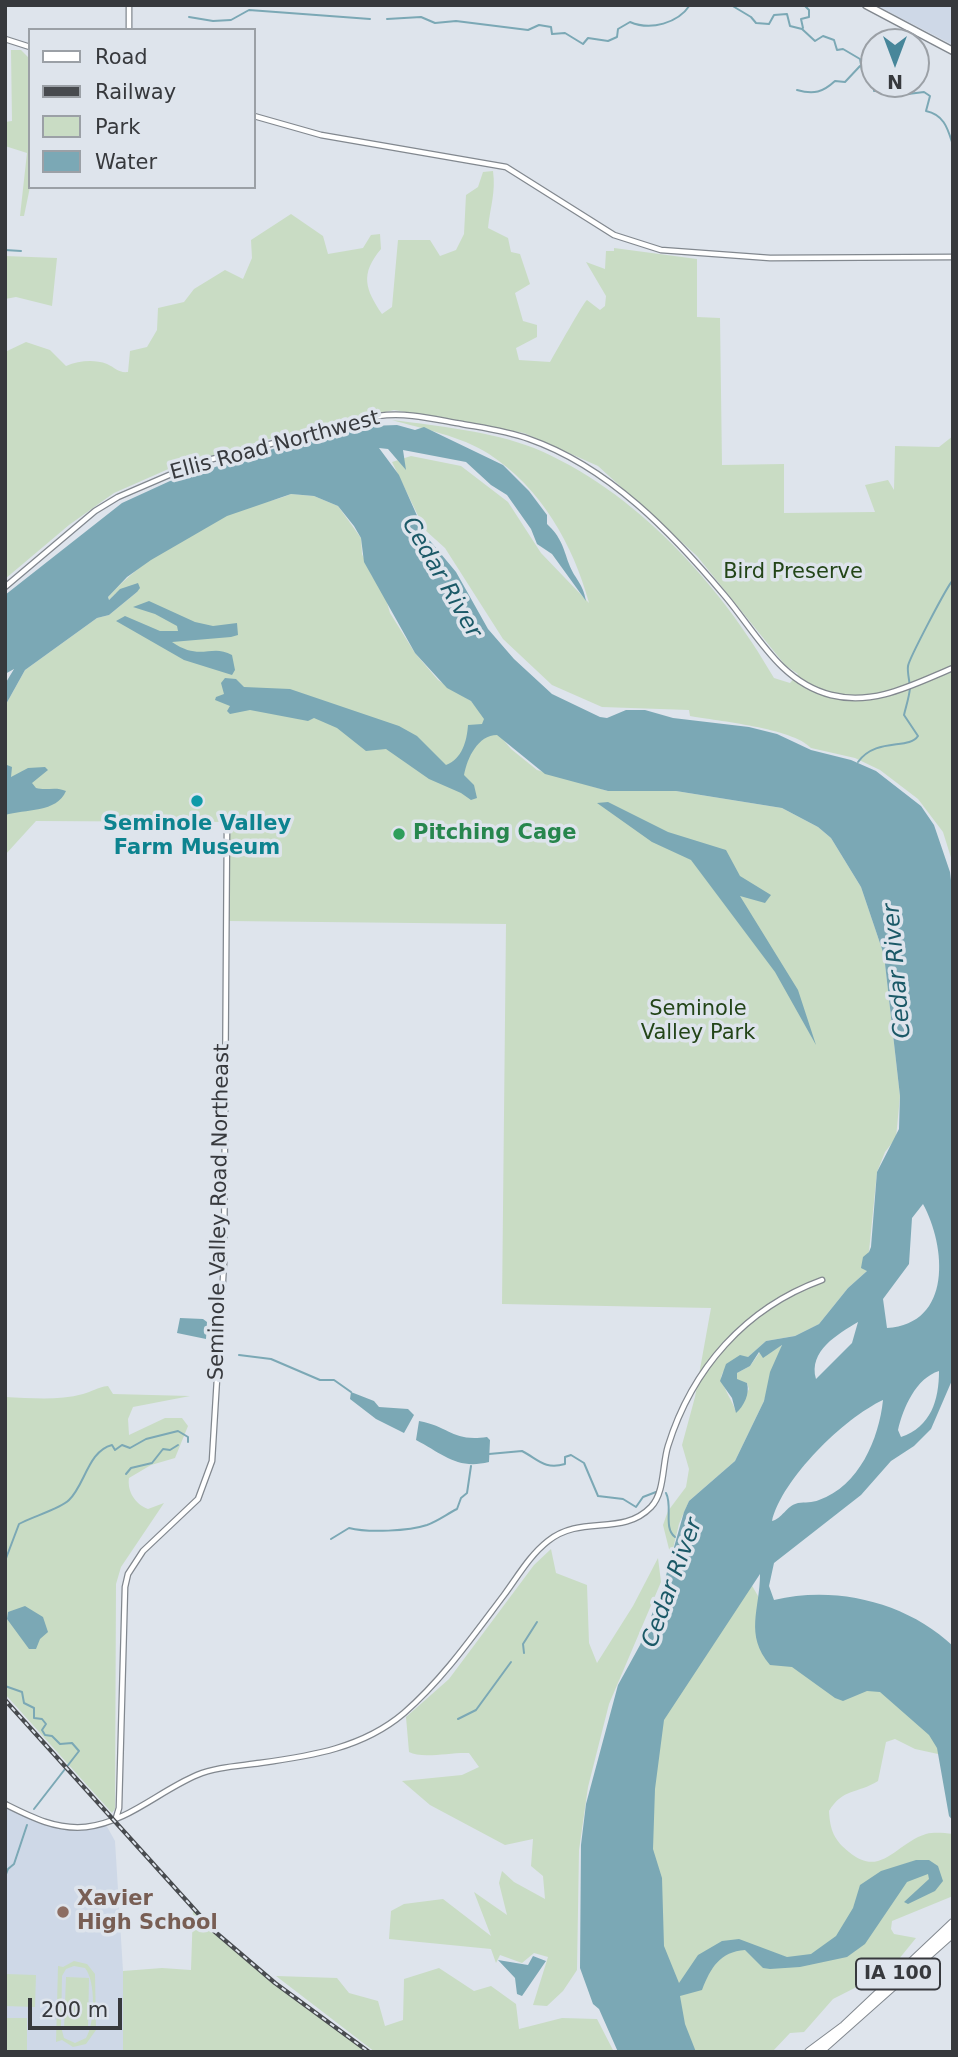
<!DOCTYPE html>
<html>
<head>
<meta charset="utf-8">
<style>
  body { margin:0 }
  #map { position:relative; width:958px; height:2057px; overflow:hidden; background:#dee4ec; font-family:"DejaVu Sans",sans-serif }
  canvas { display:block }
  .frame { position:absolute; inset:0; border:7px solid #37393d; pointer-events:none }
  .legend { position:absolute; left:28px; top:28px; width:228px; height:161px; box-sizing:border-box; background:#dee4ec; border:2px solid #9ba0a6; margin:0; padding:9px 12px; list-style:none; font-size:21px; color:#37393d }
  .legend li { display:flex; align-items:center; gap:14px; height:35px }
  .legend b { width:35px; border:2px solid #9ba0a6 }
  .north { position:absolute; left:860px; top:28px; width:70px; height:70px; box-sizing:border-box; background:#dee4ec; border:2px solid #9ba0a6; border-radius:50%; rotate:180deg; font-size:19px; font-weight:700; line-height:28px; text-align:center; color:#37393d }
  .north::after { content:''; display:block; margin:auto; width:24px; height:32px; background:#47869a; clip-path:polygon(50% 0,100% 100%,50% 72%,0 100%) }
  .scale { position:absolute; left:28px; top:1998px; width:94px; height:32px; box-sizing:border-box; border:4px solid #37393d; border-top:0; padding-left:9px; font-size:21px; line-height:24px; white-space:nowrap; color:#37393d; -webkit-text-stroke:5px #dee4ec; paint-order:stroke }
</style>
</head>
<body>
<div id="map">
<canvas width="958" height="2057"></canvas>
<div class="frame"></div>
<ul class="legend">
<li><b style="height:9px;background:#fff"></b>Road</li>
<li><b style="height:9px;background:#484b4f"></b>Railway</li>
<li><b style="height:19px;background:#c9dcc4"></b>Park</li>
<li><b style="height:19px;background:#7ba8b5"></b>Water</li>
</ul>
<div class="north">N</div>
<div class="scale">200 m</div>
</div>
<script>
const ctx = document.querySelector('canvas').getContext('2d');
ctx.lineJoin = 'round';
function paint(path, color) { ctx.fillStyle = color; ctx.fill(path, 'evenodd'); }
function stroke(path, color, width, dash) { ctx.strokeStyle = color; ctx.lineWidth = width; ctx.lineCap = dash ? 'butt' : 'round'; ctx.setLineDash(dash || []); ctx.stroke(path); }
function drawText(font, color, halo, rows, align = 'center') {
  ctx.font = font + ' "DejaVu Sans",sans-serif'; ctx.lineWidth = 7; ctx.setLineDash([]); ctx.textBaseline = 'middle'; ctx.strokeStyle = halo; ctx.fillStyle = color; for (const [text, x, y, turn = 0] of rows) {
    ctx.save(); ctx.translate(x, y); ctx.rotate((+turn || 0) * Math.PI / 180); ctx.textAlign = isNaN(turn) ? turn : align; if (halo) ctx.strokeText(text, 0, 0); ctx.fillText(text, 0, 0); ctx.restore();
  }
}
paint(new Path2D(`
  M876,5h77v40l-62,-32z
  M5,1804l29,14 38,9 33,-4 10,18 8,130v81h-118z`), '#ced8e7');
paint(new Path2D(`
  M11,50h10l9,9v128l-6,29h-4l7,-63 -22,-7v-24l7,-1z
  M493,171c3,21 -3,37 -5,57l20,10 3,14 9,2 10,30 -15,9 8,28 14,4v12l-21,11 3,12 31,2c6,-10 33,-59 37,-62l13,10 5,-4 1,-10 -20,-34 19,7 1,-18h8v-3l83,11v58l23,1 2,147 62,-1v49l91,-1 -10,-27 23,-5 6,10 1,-44 44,1 14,-11v428l-10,-32 -25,-33 -38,-29 -25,-12 -44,-10c-18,-20 -94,-27 -121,-32l-1,-6 -87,-3 -50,-22 -49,-46 -58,-91 -20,-18 -33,-68 19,-6 50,10 47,36 33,51 48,50c-16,-59 -48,-115 -100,-149 -28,-18 -66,-25 -97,-34 46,6 98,11 142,28 101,42 186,136 240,230l16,5 8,-9 -13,-9 -88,-109 -99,-90 -74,-33 -130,-23 -129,30 -92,27 -59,26 -45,32 -64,54v-227l21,-10 24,8 16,16c13,-5 27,-7 41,-2 9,4 11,9 21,8l2,-21 17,-4 10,-17 1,-22 26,-6 10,-13 31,-19 18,9 9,-21 -1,-18 40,-26 32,22 5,18 35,-6 8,-13 9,-1 1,15c-21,25 -16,40 1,65l10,-7 6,-67h32l10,16 16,-6 8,-16 2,-39 12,-8 5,-15z
  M5,256l52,2 -5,48 -36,-9 -11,2z
  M291,494l23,2 24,10 23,32 1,16 10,22 12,16 6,21 25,40 23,27 33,21 40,48 26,21 71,21h68l106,17 36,19 13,11 30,49 23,68 16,141 -4,42 -11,14 -8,20 -10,99 -19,17 -29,36 -24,12 -29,5 -18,16 -25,15 -2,5c3,13 11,23 15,35l13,-23 -2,-6 -10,-3v-7l13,-7 10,-14 8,2 14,-9 -18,56 -29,60 -46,40 -10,23 -8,33 -8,-32 5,-14 18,-24 3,-18 -7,-24 13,-48 16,-89 -209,-4 4,-380 -277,-3v-99l-193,-1 -31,34v-149l20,-36 72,-52 12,-3 28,-23 -21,1 -7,7 -1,-3c35,-38 87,-70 136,-89 15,-6 32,-7 47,-14z
  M108,1386l5,8 77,2 -57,11 -5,12 1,16 36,-17h17l6,8 -13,32 -24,7 -22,13c-2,13 6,26 19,31l16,-6 -43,64 -5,17 -1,225 -3,4 -107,-119v-297c25,1 53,4 78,-3 9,-2 14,-7 25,-8z
  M551,1549l5,24 31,12 2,58 8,20 36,-57 25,-48 3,24 -52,122 -21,83 -9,63 -2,120 -14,21 -16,15 -14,-1 15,-48 -14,-4 -12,10 -22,-8 -4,8 -5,-14 -102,-10 2,-28 13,-7 39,-5 48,37 -17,-44 33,23 -8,-32 3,-12 12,11 31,17 -2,-23 -12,-10 2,-27 -28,6 -75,-40 -28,-24 60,-6 17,-8 -10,-14c-18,-1 -47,6 -60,-1l-3,-35 43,-38 85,-114z
  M743,1570l34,59 78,35 89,82 -6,8 -23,-5 -20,-10 -9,3 -8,39c-21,13 -35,7 -49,30 1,19 5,29 20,41 32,27 47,-9 77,-18 9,-2 17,-1 27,0v62l-61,25 -1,8 3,5 22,4 -26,32 -57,29 -29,33 -14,1 -17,18 -83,1 -39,-143 -5,-127 27,-110z
  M193,1910l52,50 124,92h-246v-81l39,-3 29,2z
  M74,1961l13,3 8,10 1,56 -10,14 -13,3 -11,-7 -6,2 2,-76 5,1zM74,1966l11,2c11,13 10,56 1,70l-11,5 -11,-5 -3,-11 1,-51 4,-7z
  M439,1968l35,23 17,-5 25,18 3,25 43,-11 35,1 17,33h-239l-99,-76 61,2 12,15 29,8 7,25 18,-6 1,-41z
  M5,1974l31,1 -1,32 -30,-1z
  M66,1977l23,1 -1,52h-24z
  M5,2018h22v34h-22z`), '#c9dcc4');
paint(new Path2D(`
  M397,425l18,5 9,-3 79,38 26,26 18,24v9c14,13 16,23 22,40 5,14 14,19 17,37l-34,-47 -15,-10 -6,-15 -24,-34 -16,-10 -25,-23 -63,-12 3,20 -18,-21 -9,-1 20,27 27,61 30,36 32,57 26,30 38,35 48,23 7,1 19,-8h19l28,8 76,9 28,7 34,16 40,10 25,11 45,35 13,19 16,47 3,25v481l-22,51 -17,17 -23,15 -30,34 -87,68 -5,23 5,14c61,-15 133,2 179,46v175l-4,-5 -12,-68 -8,-13 -49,-43 -13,-1 -24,10 -8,-3 -43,-31 -22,-2c-26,-31 -10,-55 -10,-91l-96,146 -9,69 -2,60 9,29 2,68 15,37 19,-28 24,-14 17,-2 48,18 24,-3 25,-18 17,-28 7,-23 21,-14 35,-11h13l9,6 5,15 -8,10 -27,13 -4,-2 25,-23 -1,-5 -21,8 -42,62 -18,13 -47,10 -30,2 -7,-1 -18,-18c-25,2 -34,17 -43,40l-22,6 5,28 11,28h-78l-19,-43 -6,-5 -13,-36 1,-123 5,-41 32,-119 22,-40 23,-59 21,-74 5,-11 46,-40 29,-60 6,-29 12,-27 -19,13 -4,-6 -9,14 -13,7v6l10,4c3,11 -3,23 -11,30l-4,-15 -12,-17 6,-17 14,-9 8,2 18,-16 29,-5 24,-12 29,-36 19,-17 -6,-3 2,-11 6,-5 2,-5 6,-75 22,-43 1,-33 -16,-141 -23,-68 -30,-49 -13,-11 -36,-19 -106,-17h-68l-63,-17 -48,-39c-19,0 -30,23 -33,40l10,10 3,13 -6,2 -10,-7 -32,-14 -43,-30 -20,2 -29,-23 -23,-10 -6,3 -58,-11 -20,4 -3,-3 3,-5 -15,-6 1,-3 8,-3 -3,-11 4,-5 11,1 8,8 46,2 109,37 18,10 29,29c16,-6 21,-24 22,-40l14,-1 2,-5 -13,-18 -24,-13 -32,-35 -51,-91 -3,-24 -7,-12 -16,-20 -24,-10 -23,-2 -64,22 -76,44 -24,17 -19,20 1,3 11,-11 18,-6 2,5 -3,4 -28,23 -12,3 -72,52 -20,36v-22l9,-15 -9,5v-79l117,-92 48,-22 119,-37 81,-18zM923,1204c23,42 30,120 -36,124l-4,-29 26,-35 3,-46zM858,1322l-6,21 -36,36c-8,-28 22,-45 42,-57zM939,1371c0,29 -8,56 -38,66l-3,-7c5,-22 18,-52 41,-59zM883,1400c-4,39 -24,86 -64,100 -7,3 -14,2 -21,3 -12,3 -16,16 -26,18 10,-42 72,-103 111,-121z
  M149,601l46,21 18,4 24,-3 1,12 -7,2 -59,5c29,20 39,1 60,13l3,15 -3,5 -48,-15 -68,-39 9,-5 35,15h18l-1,-5 -22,-12 -22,-7z
  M7,765l5,2 -1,10 17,-9 17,-1 3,3 -16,13 4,5c11,3 19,-2 30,3 -9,22 -41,18 -61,24z
  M608,802l60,30 58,18 14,26 31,19 -6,8 -25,-7 58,94 18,55 -41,-73 -84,-112 -39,-18 -55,-39z
  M180,1318l23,1 4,3 -1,17 -29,-6z
  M351,1392l23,9 5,6 29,2 6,6 -10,18 -28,-14 -26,-20z
  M419,1421c32,6 33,21 68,16l3,3 -1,22c-32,8 -46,-8 -73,-22z
  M25,1606l18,11 5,15 -8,7 -4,10h-7l-22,-30 1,-7z
  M533,1956l13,5 -24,35 -5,-2 -2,-16 -17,-18 30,5z`), '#7ba8b5');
stroke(new Path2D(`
  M731,5l20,12 5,6 13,1 5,-9 13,-1 3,12 12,3 13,12 8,-5 11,4 3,10 6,-1 17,10 2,11 12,13
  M189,17l24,4 18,-1 18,-10 121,9
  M387,19l34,-2 14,6 21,-2 72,9 11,-5 12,2 1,7 13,-1 18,11 5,-6 20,3 9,-4 1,-8 12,-7c21,9 48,1 60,-17
  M803,28l-2,-9 8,-2v-7l-5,-5
  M874,85v6l13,-2 13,6 24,-3 6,4 -4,15c19,4 22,19 27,34
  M797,90c17,5 26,2 38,-9l10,1 15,-16
  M5,250l16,1
  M858,762c18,-25 51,-12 60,-26l-14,-21c2,-9 5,-17 6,-27 0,-6 -3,-15 -2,-22 1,-7 39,-80 45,-86
  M239,1355l32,4 49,21h14l17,12
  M489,1454l33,-3c16,8 22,19 43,13v-7l6,-2 13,8 14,33 25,3 13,8 7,-10 13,-5
  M126,1474l5,-6 21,-5 11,-14 7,1 8,-5
  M666,1493c7,13 -3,35 9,44
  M331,1539l18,-11c19,5 60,3 78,-3 11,-4 20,-11 30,-16l4,-11 6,-5 4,-27
  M5,1561l14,-37c12,-7 41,-15 50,-24 16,-15 19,-49 43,-55l3,5 7,-5 8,3 16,-9 32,-8 10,6v5
  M524,1653l-1,-9 14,-22
  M5,1665v10
  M5,1686l17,6 2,11 10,5v10l8,1 4,5 -4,6 3,5 7,1 8,8 12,-1 7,8 -45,58
  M458,1719l18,-9 35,-48
  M5,1877l3,-8 6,-5 13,-39`), '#7ba8b5', 2);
const minor = new Path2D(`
  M129,5v25
  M5,39l25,8
  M254,116l67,19 185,32 108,68 47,15 109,8 183,-1
  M5,587l90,-76 23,-14 79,-34 181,-47c29,-4 55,3 84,8 22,4 45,7 67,15 80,28 143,94 196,157 32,38 55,86 106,99 44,11 83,-11 122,-27
  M5,1804c26,13 51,26 81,23 42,-5 73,-36 111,-52 19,-8 42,-9 63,-12 51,-7 103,-15 144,-50 39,-34 69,-77 100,-118 14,-19 26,-40 44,-54 34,-27 74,-4 103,-34 14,-15 11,-42 17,-61 24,-77 77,-138 154,-166
  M116,1818l3,-10 6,-221 3,-13 15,-23 55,-52 14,-38 12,-198 3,-439`);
const major = new Path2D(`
  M866,5l87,46`);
const highway = new Path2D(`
  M809,2052l35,-26 109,-103
  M819,2052l134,-119`);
stroke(minor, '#82888f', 7);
stroke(major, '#82888f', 9);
stroke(highway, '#82888f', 10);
stroke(minor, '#fff', 4.5);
stroke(major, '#fff', 6);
stroke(highway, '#fff', 8);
const rail = new Path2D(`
  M5,1700l209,231 61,52 94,69`);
stroke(rail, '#484b4f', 4.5);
stroke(rail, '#dee4ec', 2, [5]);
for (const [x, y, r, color] of [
  [197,801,7,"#0f9aa8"],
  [399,834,7,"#2e9e5b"],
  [63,1912,7,"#8d6e63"]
]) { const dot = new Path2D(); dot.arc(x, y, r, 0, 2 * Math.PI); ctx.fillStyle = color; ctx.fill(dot); stroke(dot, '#dee4ec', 2.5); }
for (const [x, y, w] of [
  [898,1974,84]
]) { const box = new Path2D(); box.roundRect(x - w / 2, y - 15.5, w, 31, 5); ctx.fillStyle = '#dee4ec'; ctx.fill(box); stroke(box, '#37393d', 2); }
drawText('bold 19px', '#37393d', null, [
  ["IA 100",898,1974]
]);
drawText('21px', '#37393d', '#dee4ec', [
  ["Ellis Road Northwest",275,446,-15],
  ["Seminole Valley Road Northeast",220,1212,-89]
]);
drawText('21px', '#234518', '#dee4ec', [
  ["Bird Preserve",793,573],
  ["Seminole",698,1010],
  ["Valley Park",698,1034]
]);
drawText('bold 21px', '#0d838f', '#dee4ec', [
  ["Seminole Valley",197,825],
  ["Farm Museum",197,849]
]);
drawText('bold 21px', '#27864d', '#dee4ec', [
  ["Pitching Cage",413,834]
], 'left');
drawText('bold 21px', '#785e54', '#dee4ec', [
  ["Xavier",77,1900],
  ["High School",77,1924]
], 'left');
drawText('italic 23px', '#1b5967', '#dee4ec', [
  ["Cedar River",441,578,60],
  ["Cedar River",898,971,-95],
  ["Cedar River",673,1583,-70]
]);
</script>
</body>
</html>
